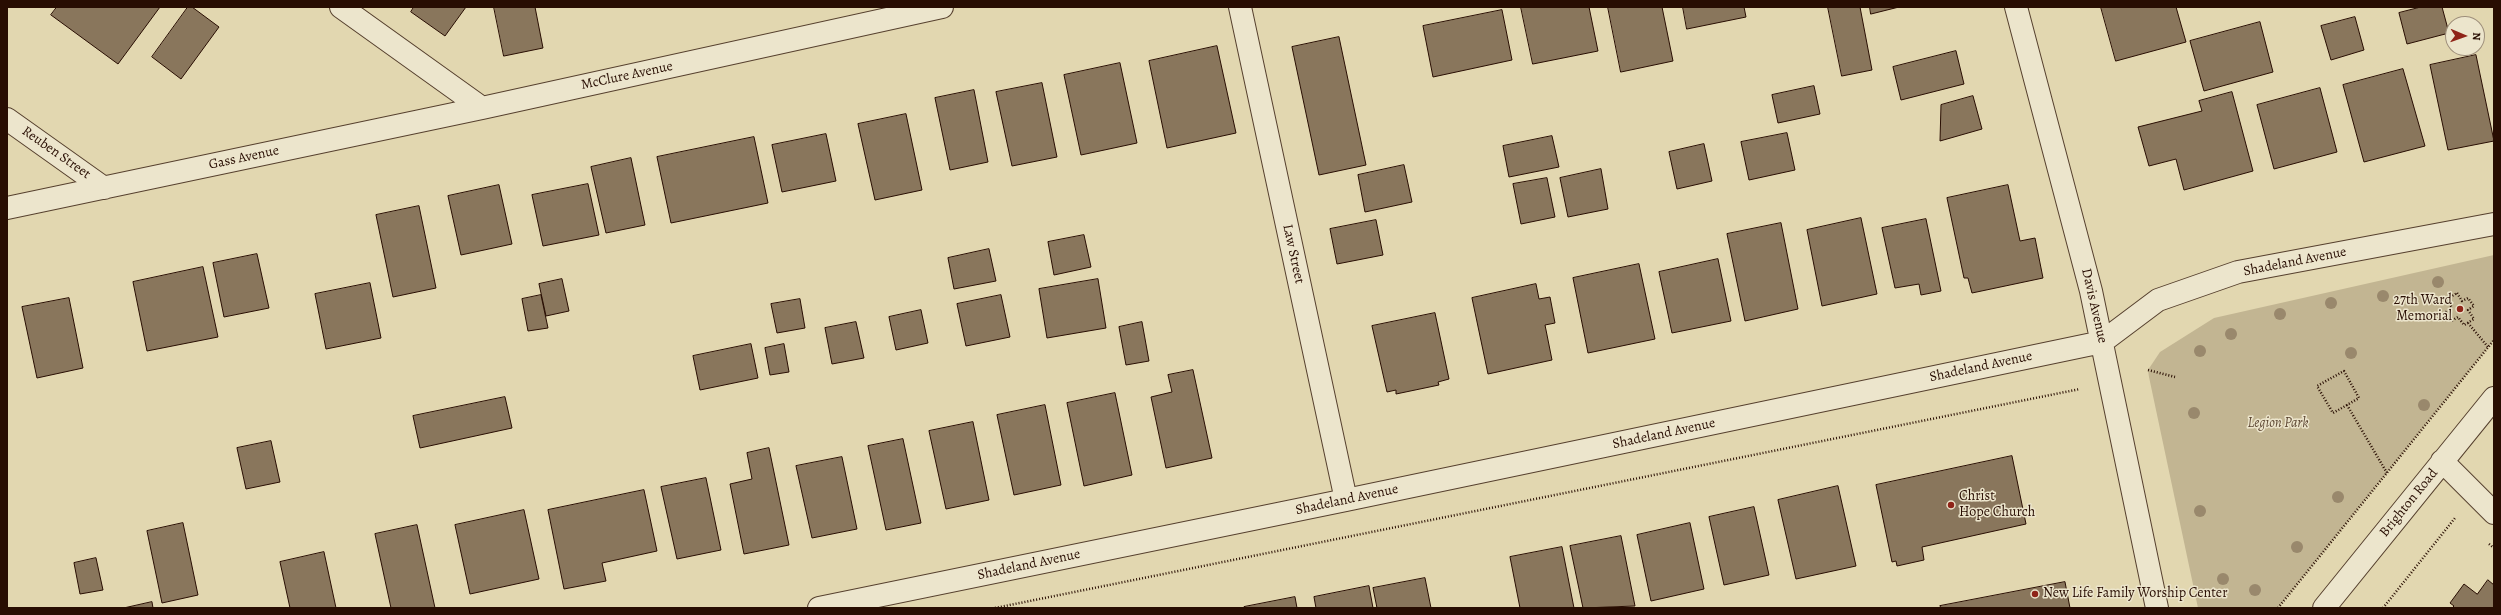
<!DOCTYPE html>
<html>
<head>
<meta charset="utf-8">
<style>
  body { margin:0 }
  #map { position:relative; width:2501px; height:615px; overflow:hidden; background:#e2d7b0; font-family:Alegreya,serif }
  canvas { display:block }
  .frame { position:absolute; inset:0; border:8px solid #280d02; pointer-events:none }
  .north { position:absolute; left:2445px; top:16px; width:40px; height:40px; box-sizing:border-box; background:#ece5cc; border:1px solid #9e8f7b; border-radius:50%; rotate:92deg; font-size:11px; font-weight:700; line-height:16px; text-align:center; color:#280d02 }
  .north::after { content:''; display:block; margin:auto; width:14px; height:18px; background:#8f2418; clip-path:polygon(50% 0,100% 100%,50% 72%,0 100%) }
</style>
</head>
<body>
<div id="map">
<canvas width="2501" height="615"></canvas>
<div class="frame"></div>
<div class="north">N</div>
</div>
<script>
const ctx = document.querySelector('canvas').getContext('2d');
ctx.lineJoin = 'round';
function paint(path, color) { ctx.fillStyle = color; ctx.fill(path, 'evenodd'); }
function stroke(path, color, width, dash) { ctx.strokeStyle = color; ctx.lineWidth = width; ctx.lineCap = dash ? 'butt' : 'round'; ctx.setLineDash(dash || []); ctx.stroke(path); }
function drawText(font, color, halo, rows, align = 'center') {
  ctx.font = font + ' Alegreya,serif'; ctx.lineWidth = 3; ctx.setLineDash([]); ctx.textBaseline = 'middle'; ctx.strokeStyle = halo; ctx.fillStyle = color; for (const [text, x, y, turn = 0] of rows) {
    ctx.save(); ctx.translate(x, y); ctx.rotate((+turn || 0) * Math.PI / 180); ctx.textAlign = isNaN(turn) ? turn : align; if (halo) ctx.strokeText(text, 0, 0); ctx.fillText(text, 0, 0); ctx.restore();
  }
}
paint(new Path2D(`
  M2494,255v85l-216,268h-80l-49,-231 -1,-7 12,-18 54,-34z`), '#c2b592');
const building = new Path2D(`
  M57,7h103l-42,57 -67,-49z
  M188,7h4l27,20 -38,52 -29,-22z
  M414,7h52l-21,29 -34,-24z
  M494,7h41l8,41 -39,8z
  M1521,7h68l9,44 -65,13z
  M1608,7h54l11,54 -52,11z
  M1683,7h61l2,10 -59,12z
  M1828,7h32l12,63 -30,6z
  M1870,7h29l-28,7z
  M2101,7h75l10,35 -70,19z
  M2421,7h21l7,26 -42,11 -8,-31z
  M1502,10l10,50 -79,17 -10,-51z
  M2355,17l9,33 -33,10 -10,-34z
  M2260,22l13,50 -69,19 -14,-50z
  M1339,37l27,128 -47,10 -27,-128z
  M1217,46l19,87 -69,15 -18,-87z
  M1956,51l8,33 -63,16 -8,-33z
  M2476,55l18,86 -46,9 -18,-85z
  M1120,63l17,80 -56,12 -17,-80z
  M2403,69l22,77 -61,16 -21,-77z
  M1042,83l15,74 -45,9 -16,-74z
  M1814,86l6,28 -42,9 -6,-28z
  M2320,88l17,64 -63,17 -17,-64z
  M974,90l14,72 -38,8 -15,-72z
  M2232,92l21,79 -69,19 -8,-31 -27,7 -11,-39 64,-16 -3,-10z
  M1973,96l9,33 -42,12 1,-36z
  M906,114l16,76 -47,10 -17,-76z
  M1787,133l8,37 -46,10 -8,-38z
  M826,134l10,47 -54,11 -10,-47z
  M1552,136l7,31 -50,10 -6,-31z
  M754,137l14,66 -97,20 -14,-66z
  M1704,144l8,37 -35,8 -8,-37z
  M631,158l14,67 -39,8 -15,-66z
  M1404,165l8,37 -47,10 -7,-37z
  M1601,169l7,40 -40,8 -8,-39z
  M1547,178l8,39 -34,7 -8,-40z
  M588,184l11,51 -56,11 -11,-51z
  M499,185l13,59 -51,11 -13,-59z
  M2008,185l12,56 15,-3 8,40 -71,15 -4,-15h-4l-17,-80z
  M419,206l17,82 -43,9 -17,-82z
  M1861,218l16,76 -55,12 -15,-76z
  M1926,219l15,72 -20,4 -2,-11 -24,4 -13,-60z
  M1376,220l7,35 -46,9 -7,-35z
  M1781,223l17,86 -53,12 -18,-87z
  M1084,235l7,32 -37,8 -6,-33z
  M989,249l7,32 -42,8 -6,-31z
  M257,254l12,54 -45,9 -11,-54z
  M1718,259l13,62 -59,12 -13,-61z
  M1639,264l16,75 -67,14 -15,-75z
  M203,267l15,70 -71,14 -14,-69z
  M562,279l7,32 -23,5 -7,-32z
  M1098,279l8,49 -59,10 -8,-49z
  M370,283l11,55 -55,11 -11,-55z
  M1536,284l3,15 11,-2 5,26 -10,2 7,35 -64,14 -16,-76z
  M541,295l7,33 -20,3 -6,-32z
  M1001,295l9,42 -44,9 -9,-42z
  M69,298l14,70 -46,10 -15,-71z
  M800,299l5,29 -28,5 -6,-29z
  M921,310l7,33 -32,7 -7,-33z
  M1435,313l14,66 -11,3 1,3 -43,9v-4l-9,2 -15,-66z
  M856,322l8,36 -32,6 -7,-36z
  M1142,322l7,39 -23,4 -7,-38z
  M751,344l7,34 -58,12 -7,-34z
  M784,344l5,28 -19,3 -5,-27z
  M1193,370l19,88 -46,10 -15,-71 21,-5 -4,-17z
  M1115,393l17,82 -48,11 -17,-83z
  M505,397l7,31 -92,20 -7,-32z
  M1045,405l16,80 -47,10 -17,-80z
  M973,422l16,78 -43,9 -17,-78z
  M903,439l18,84 -35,7 -18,-84z
  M271,441l9,41 -34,7 -9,-41z
  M769,448l20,97 -45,9 -14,-70 22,-5 -5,-26z
  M2012,456l14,68 -104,23 2,13 -27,6 -1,-5 -4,1 -16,-77z
  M842,457l15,72 -45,9 -16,-72z
  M706,478l15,72 -44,9 -16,-72z
  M1838,486l18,80 -60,13 -18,-79z
  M644,490l13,61 -55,12 4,18 -42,8 -16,-79z
  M1754,507l15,68 -45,10 -15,-68z
  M524,510l15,69 -69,15 -15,-69z
  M183,523l15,72 -36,8 -15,-72z
  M1690,523l14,66 -53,12 -14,-66z
  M417,525l18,83h-44l-16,-74z
  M1621,536l14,70 -52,2 -13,-62z
  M1562,547l12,61h-54l-10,-51z
  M324,552l12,56h-46l-10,-46z
  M96,558l7,32 -23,4 -6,-31z
  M1425,578l6,30h-54l-4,-20z
  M2488,580l6,5v23h-42l2,-2 -4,-3 14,-19 13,10z
  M2065,582l5,26h-129l-1,-2z
  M1369,586l4,22h-57l-2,-11z
  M1295,597l2,11h-53v-1z
  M152,602l1,6h-29z`);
paint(building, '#89765c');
stroke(building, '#280d02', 1);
const minor = new Path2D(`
  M341,7l141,101 460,-101
  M1240,7l106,493
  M2016,7l75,284 66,317
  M7,119l97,69
  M7,208l475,-100
  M2442,461l52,52
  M819,608l527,-108 756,-158 56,-42 80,-28 256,-48
  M2324,608l170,-210`);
stroke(minor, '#56402e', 24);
stroke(new Path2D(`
  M2457,293l5,8 6,-3 6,8 -6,4 6,9 -10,6 -6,-8 -7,4 -5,-9 6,-4 -5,-9z
  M2468,323l20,24
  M2148,370l27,7
  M2347,405l-14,8 -16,-27 27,-15 15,27 -12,7 40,68
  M2489,544l5,4
  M995,608l1085,-219
  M2278,608l216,-268
  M2383,608l72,-90`), '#280d02', 2.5, [1, 2]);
stroke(minor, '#ece5cc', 22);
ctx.fillStyle = '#99886c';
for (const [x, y] of [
  [2438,282],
  [2383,296],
  [2331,303],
  [2280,314],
  [2231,334],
  [2200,351],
  [2351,353],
  [2424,405],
  [2194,413],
  [2338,497],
  [2200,511],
  [2297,547],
  [2223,579],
  [2255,590]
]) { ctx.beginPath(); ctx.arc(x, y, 6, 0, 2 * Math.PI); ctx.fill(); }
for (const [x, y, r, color] of [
  [2460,309,4,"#8f2418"],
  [1951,505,4,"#8f2418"],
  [2035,594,4,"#8f2418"]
]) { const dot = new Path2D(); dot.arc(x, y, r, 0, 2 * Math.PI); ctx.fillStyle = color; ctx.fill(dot); stroke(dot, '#ece5cc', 1.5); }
drawText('14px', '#280d02', '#ece5cc', [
  ["McClure Avenue",627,76,-12],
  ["Reuben Street",56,153,35],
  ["Gass Avenue",244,158,-12],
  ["Law Street",1293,254,78],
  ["Shadeland Avenue",2295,262,-11],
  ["Davis Avenue",2094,306,77],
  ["Shadeland Avenue",1981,367,-12],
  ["Shadeland Avenue",1664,434,-12],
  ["Shadeland Avenue",1347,500,-12],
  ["Brighton Road",2409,503,-51],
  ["Shadeland Avenue",1029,565,-12]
]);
drawText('14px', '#280d02', '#ece5cc', [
  ["27th Ward",2452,301,"right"],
  ["Memorial",2452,317,"right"],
  ["Christ",1959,497],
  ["Hope Church",1959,513],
  ["New Life Family Worship Center",2043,594]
], 'left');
drawText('italic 14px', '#5e4834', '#ece5cc', [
  ["Legion Park",2278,424]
]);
</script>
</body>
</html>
